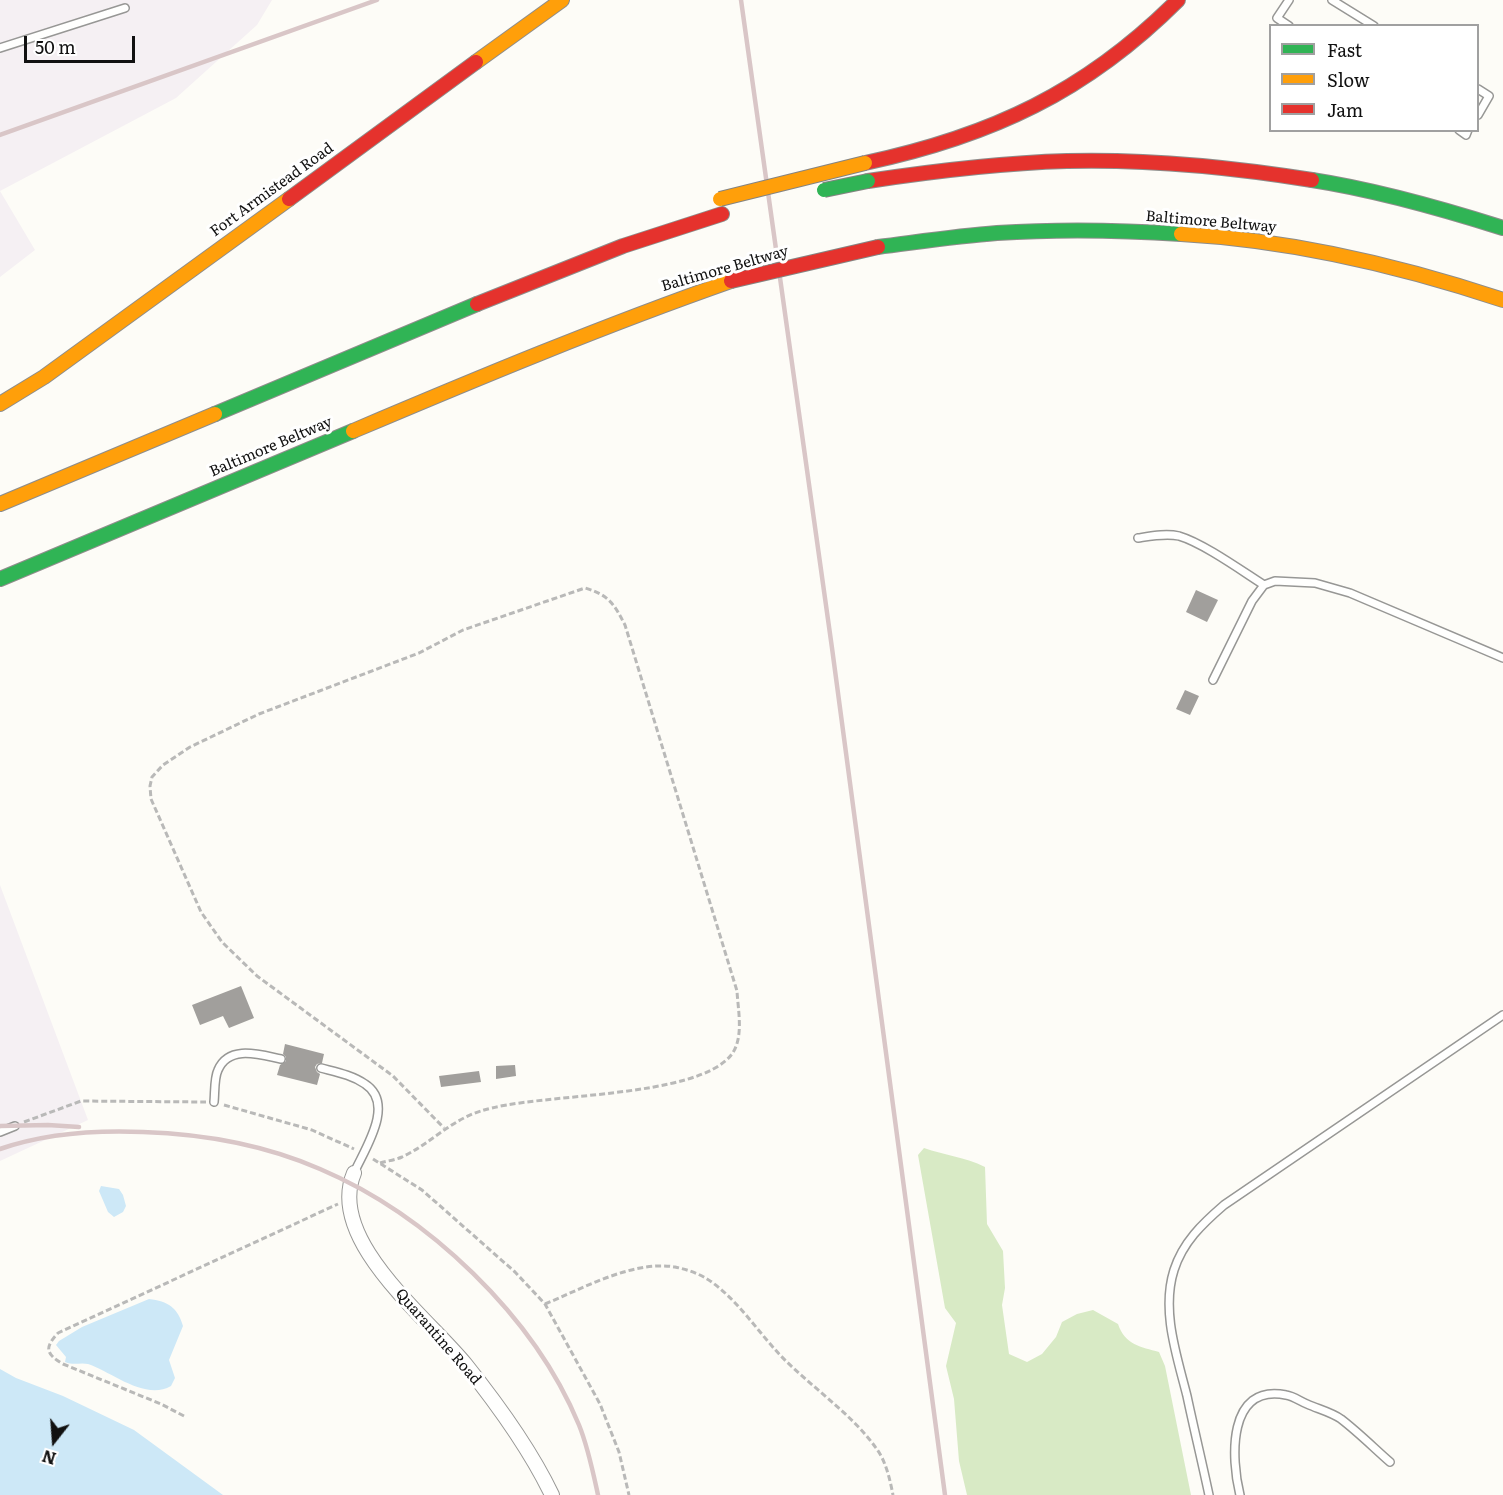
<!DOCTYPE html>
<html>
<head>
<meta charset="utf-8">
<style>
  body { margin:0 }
  #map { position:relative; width:1503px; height:1495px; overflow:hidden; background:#fdfcf7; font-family:Literata,serif }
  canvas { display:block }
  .legend { position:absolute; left:1269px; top:24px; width:210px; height:108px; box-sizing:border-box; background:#fff; border:2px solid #a0a0a0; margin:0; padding:8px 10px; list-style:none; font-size:18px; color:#111 }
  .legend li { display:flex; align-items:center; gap:12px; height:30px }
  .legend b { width:30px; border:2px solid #a0a0a0 }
  .north { position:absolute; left:24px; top:1411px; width:60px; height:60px; -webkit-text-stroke:4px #fff; paint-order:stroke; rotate:197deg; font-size:16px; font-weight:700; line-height:24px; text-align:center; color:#111 }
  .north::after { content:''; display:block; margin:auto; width:21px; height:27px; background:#111; clip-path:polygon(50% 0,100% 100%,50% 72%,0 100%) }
  .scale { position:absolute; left:24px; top:36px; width:111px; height:27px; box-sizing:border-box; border:3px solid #111; border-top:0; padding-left:8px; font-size:18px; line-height:21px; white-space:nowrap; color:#111; -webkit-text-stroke:4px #fff; paint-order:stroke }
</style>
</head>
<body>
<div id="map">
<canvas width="1503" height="1495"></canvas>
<ul class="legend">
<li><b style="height:8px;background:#30b455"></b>Fast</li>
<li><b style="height:8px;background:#ff9f0a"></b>Slow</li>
<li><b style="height:8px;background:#e5322d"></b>Jam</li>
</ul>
<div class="north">N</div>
<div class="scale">50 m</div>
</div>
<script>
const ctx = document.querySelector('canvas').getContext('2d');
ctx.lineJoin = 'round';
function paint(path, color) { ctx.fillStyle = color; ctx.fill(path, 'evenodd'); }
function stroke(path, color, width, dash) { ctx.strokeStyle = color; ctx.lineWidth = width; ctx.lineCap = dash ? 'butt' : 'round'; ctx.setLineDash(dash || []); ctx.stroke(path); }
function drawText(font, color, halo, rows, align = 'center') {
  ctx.font = font + ' Literata,serif'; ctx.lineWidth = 6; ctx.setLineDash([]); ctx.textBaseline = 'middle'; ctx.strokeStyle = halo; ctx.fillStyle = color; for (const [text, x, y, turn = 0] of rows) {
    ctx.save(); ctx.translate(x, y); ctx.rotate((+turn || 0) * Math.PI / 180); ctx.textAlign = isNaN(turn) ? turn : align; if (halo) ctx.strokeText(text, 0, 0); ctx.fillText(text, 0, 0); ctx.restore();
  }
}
paint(new Path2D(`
  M0,0h272l-15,25 -81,73 -176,93 35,59 -35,27z
  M0,885l88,235 -88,41z`), '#f5f0f3');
paint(new Path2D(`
  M924,1148c20,7 41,9 61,19l2,57 16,27 2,37 -3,17 7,49 18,8 15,-8 14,-17 6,-15 15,-8 16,-4 25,14c7,21 23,23 41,28l6,14 26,129h-224l-8,-34 -5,-62 -8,-33 10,-43 -11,-15 -27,-153z`), '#d8eac5');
paint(new Path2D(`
  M101,1186l18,3 4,6 3,11 -3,6 -9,5 -6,-5 -9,-21z
  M149,1299c19,2 29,9 34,27l-14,34 6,18 -4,8c-26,15 -59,-14 -83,-22 -9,-2 -13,2 -23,-2l1,-5 -10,-12 3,-4 23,-14z
  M0,1369l16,9 47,18 71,34 89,65h-223z`), '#cde8f7');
paint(new Path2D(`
  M1196,590l22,10 -11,22 -21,-10z
  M1185,690l14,6 -9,19 -14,-6z
  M241,986l13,32 -25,10 -6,-12 -23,9 -8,-20z
  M285,1044l39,10 -2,9 -5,1 -2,3 2,5 3,2 -3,11 -40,-10 3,-10 6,-4v-4l-3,-3z
  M515,1065l1,11 -20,3v-13z
  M479,1071l2,11 -40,5 -2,-11z`), '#a19f9c');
const lane = new Path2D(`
  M1332,0l42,26
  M1289,26l-12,-8 12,-18
  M0,48l125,-40
  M1478,89l11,7 -11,19
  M1459,130l7,5 2,-5
  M1138,538c13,-2 28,-5 41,-2 24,7 63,35 85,49
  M1213,680l39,-79 12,-16 11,-4 40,2 35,10 153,65
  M321,1068c15,4 31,7 44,16 31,20 -1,66 -11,89
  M214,1102c1,-9 0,-24 4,-32 11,-26 43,-15 63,-11
  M0,1132l15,-6
  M1209,1495c-7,-33 -15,-66 -22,-99 -10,-40 -26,-85 -13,-126 9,-28 28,-46 50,-65l279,-190
  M1240,1495c-9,-36 -13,-112 46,-100 7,1 14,6 21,9 11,5 24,8 34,15 17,13 33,29 49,43`);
const street = new Path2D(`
  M354,1173c-28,67 74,145 112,192 32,40 64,84 86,130`);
const fast = new Path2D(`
  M1312,180c65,10 128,28 191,48
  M878,247c40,-5 79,-11 119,-14 61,-4 123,-3 184,1
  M215,414l262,-110
  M0,579l353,-148`);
const slow = new Path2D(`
  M476,62l86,-62
  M1181,234c110,6 217,31 322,66
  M0,404l44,-27 245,-178
  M353,431c125,-53 250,-105 378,-150
  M0,504l215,-90`);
const jam = new Path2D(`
  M865,163c126,-27 221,-71 313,-163
  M868,181c66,-10 132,-18 199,-20 82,-2 164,6 245,19
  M289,199l187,-137
  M477,304l146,-58 99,-32`);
stroke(lane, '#979795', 10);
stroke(street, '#979795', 16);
stroke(fast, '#8e8d8b', 16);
stroke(slow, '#8e8d8b', 16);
stroke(jam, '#8e8d8b', 16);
stroke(new Path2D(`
  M224,1105l88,25 42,19
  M24,1122l57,-21 125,1
  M373,1159l49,31 93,82 30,32 55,100 19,48 10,43
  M380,1163c7,-2 15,-3 22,-6 28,-13 49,-37 79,-46 57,-19 216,-11 251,-57 12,-17 6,-44 5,-63l-112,-366c-11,-21 -16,-30 -40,-37l-122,42 -44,23 -160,61 -69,33 -27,18 -11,12 -2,9 1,13 50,113 21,30 35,34 136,100 51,52
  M545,1304c39,-16 88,-44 130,-37 14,3 26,7 38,16 26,19 46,50 68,73 29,30 71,58 95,92 10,13 14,32 17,47
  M184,1416l-23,-12 -98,-40c-17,-10 -19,-16 -5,-31l280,-129`), '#b9b9b8', 3, [6, 3]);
stroke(lane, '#fffffe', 7);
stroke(street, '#fffffe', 14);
stroke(fast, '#30b455', 14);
stroke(slow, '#ff9f0a', 14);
stroke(jam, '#e5322d', 14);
stroke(new Path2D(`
  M741,0l91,648 113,847
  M0,135l377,-135
  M0,1126l48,-1 31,2
  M0,1149c46,-16 95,-19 143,-17 60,2 122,13 177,37 108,46 214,147 259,256 9,22 14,47 19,70`), '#d9c6c7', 4.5);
const fastBridge = new Path2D(`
  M824,190l44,-9`);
const slowBridge = new Path2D(`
  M720,199l145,-36`);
const jamBridge = new Path2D(`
  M731,281l147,-34`);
stroke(fastBridge, '#858482', 16, []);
stroke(slowBridge, '#858482', 16, []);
stroke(jamBridge, '#858482', 16, []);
stroke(fastBridge, '#30b455', 14);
stroke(slowBridge, '#ff9f0a', 14);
stroke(jamBridge, '#e5322d', 14);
drawText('15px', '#111', '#fff', [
  ["Fort Armistead Road",272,190,-36],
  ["Baltimore Beltway",1211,222,5],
  ["Baltimore Beltway",725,269,-16],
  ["Baltimore Beltway",271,447,-23],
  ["Quarantine Road",438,1337,49]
]);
</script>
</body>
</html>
